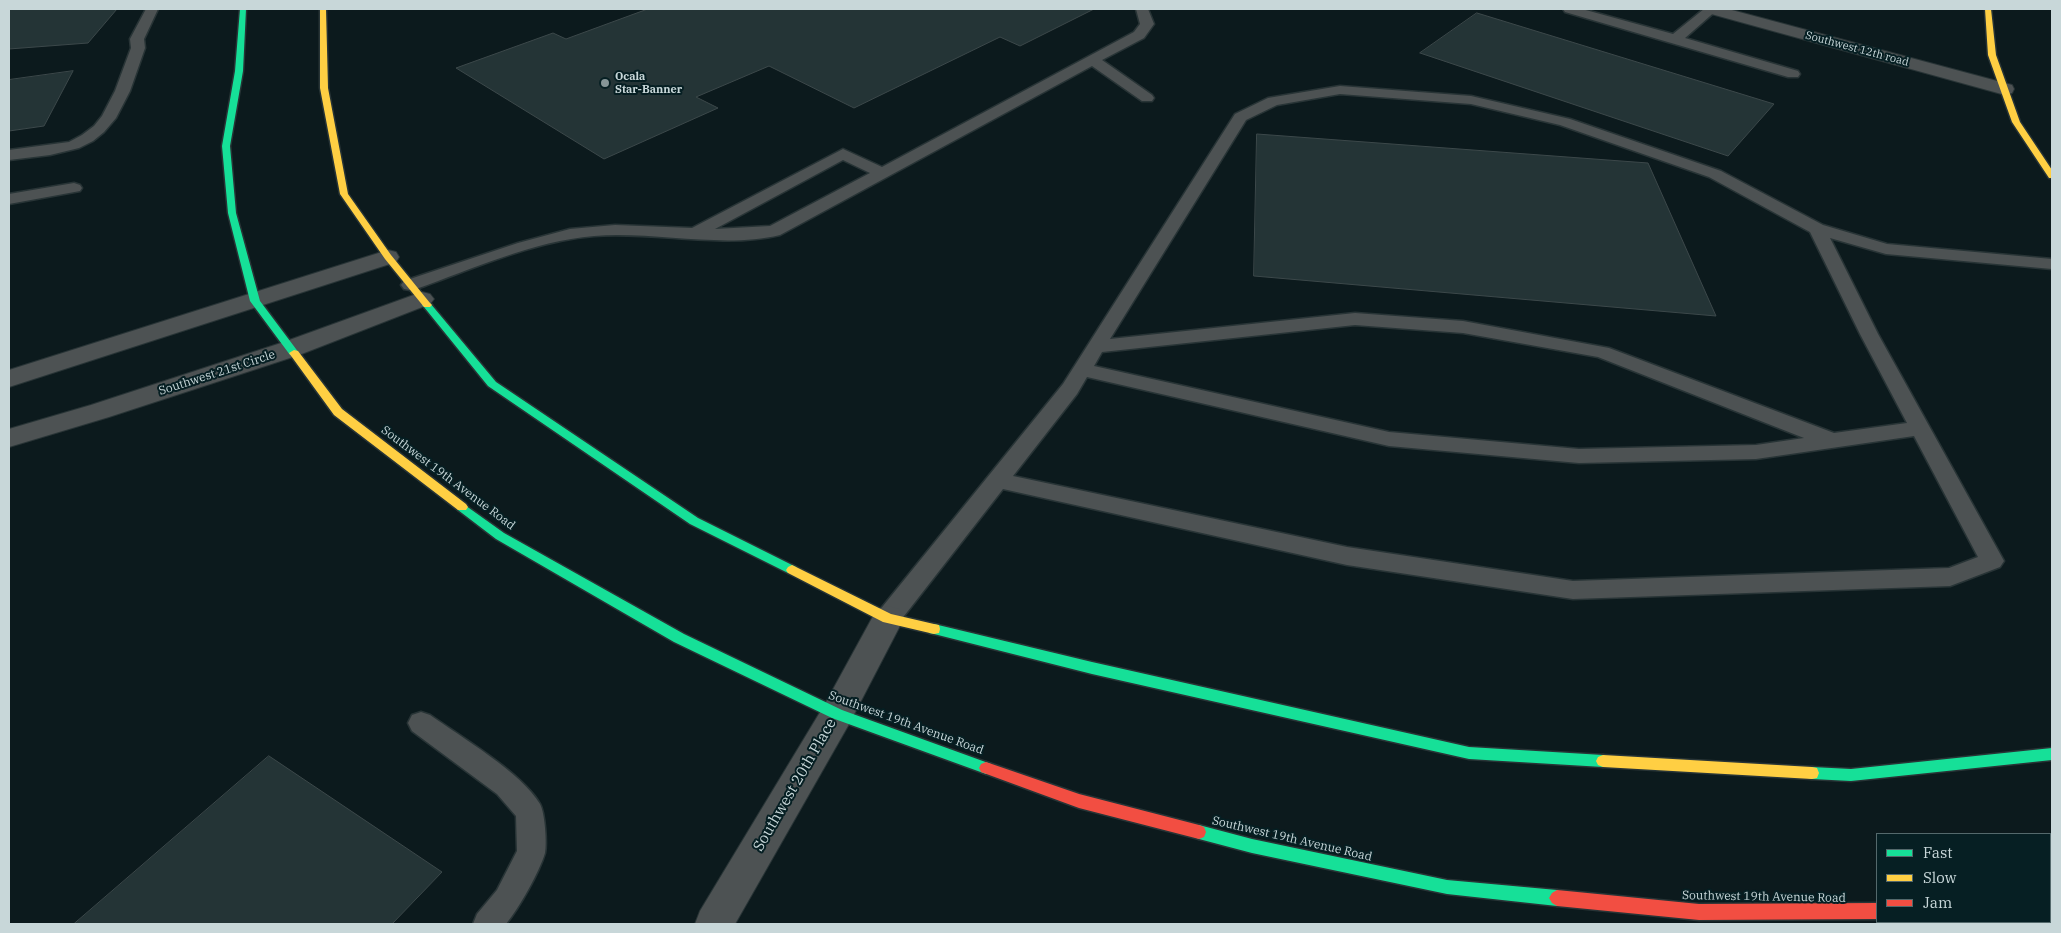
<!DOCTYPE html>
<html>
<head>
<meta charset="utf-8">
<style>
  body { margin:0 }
  #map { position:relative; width:2061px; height:933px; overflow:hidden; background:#0c1a1d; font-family:"IBM Plex Serif",serif }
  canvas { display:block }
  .frame { position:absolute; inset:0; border:10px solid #c8d7d9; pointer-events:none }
  .legend { position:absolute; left:1876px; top:833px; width:175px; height:90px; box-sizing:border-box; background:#061f23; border:1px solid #54696c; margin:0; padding:6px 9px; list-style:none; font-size:15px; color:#c8d7d9 }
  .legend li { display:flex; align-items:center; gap:10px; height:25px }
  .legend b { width:25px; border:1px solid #54696c }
</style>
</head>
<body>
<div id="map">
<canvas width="2061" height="933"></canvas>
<div class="frame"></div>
<ul class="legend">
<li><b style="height:6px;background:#16e098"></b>Fast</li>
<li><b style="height:6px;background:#ffcf43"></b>Slow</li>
<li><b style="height:6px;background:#f24e42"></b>Jam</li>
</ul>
</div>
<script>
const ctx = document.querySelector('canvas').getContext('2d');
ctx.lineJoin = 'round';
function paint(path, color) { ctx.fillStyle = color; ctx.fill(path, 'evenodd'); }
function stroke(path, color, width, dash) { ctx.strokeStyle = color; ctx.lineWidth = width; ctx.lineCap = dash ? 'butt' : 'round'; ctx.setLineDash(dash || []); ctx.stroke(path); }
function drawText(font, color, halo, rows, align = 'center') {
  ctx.font = font + ' "IBM Plex Serif",serif'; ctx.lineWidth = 4; ctx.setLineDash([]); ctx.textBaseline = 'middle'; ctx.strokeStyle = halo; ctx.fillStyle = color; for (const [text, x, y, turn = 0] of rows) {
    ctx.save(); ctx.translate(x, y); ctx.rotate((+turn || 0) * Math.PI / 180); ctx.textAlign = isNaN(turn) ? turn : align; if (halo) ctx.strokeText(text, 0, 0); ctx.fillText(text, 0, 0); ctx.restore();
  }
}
const building = new Path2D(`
  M9,9h108l-29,34 -79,6z
  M643,9h451l-74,37 -20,-9 -146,71 -85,-42 -73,31 22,11 -114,51 -148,-91 97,-35 13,6 79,-29z
  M1477,13l297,91 -46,52 -308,-103z
  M73,71l-29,55 -35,5v-51z
  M1257,134l391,29 68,153 -462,-40z
  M269,756l173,116 -50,52h-318z`);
paint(building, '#243436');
stroke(building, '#3c484a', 1);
const lane = new Path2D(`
  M146,9h12l-14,30 1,9 -15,43 -14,27 -12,14 -11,9 -14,7 -29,7 -41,5v-10l60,-8 13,-7 12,-9 8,-10 13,-25 16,-43 -1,-9z
  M1136,9h12l6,15 -10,14 -42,22 50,35 2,3 -2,3h-10l-50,-35 -312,169c-57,14 -126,-4 -186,1 -61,5 -121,33 -178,53l-6,1 -6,-1 -3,-4 3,-4 114,-38 52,-14 45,-4 77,3 151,-79 39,18 252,-135 6,-8zM843,160l27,13 -100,53 -55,3z
  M1563,9h19l91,25 31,-25h14l-33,29 113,33 2,3 -2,3h-10l-223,-65z
  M1340,86l131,10 99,23 151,52 102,54 64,19 165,15v10l-166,-15 -56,-16 48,96 126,227 -4,6 -50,19 -377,13 -226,-34 -344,-76 -106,136 -9,3 -9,-3 -3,-7 3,-7 184,-227 172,-270 33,-16zM1340,94l131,10 89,21 149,52 101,55 50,102 47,89 -73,10 -225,-85 -146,-27 -108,-8 -245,26 136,-219 31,-15zM1355,325l108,8 135,24 206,81 -48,7 -177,4 -190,-17 -295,-66 8,-14zM1087,377l302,69 190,17 177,-4 158,-23 64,121 -29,11 -376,13 -226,-34 -334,-71 64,-82z
  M74,183l6,2 2,3 -2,3 -71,13v-10z
  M421,712l9,3c31,22 92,58 110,89 5,9 7,40 5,49 -6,20 -26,55 -39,71h-33l4,-10 20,-24 20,-39 -1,-35 -19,-22 -85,-63 -4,-8 4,-8z`);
const street = new Path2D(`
  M1702,9h26l284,76 2,4 -2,4 -7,2 -7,-2 -294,-81z
  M388,250l8,2 3,5 -3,5 -387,125v-17z
  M422,292l8,2 4,5 -4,5 -131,51 -190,62 -100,30v-18l82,-24 190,-62z
  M888,606l11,3 5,9 -55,106 -114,200h-40l5,-13 125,-207 52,-95z`);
const fast = new Path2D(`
  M240,9h6l-3,62 -13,75 6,67 24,88 39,52 -5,3 -4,-1 -40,-54 -22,-88 -6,-67 13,-75z
  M427,302l3,1 66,79 202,136 98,49 2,3 -2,3h-8l-98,-49 -202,-138 -64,-79 -2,-2 2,-2z
  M462,503l42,30 180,101 158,76 149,54 2,4 -2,4 -5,2 -154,-56 -158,-76 -178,-103 -38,-29 -2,-3 2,-3z
  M934,624l158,38 377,85 134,8 5,2 2,4 -2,4 -5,2 -134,-8 -377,-85 -158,-40 -5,-1 -1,-4 1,-4z
  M2052,748v12l-201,21 -39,-2 -5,-1 -2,-5 2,-5 5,-1 39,2z
  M1199,825l53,14 195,41 110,10 5,3 3,5 -3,5 -5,3 -110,-12 -195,-41 -53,-14 -5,-2 -2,-5 2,-5z
  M2052,892v15l-2,1v-15z`);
const slow = new Path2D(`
  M320,9h6l2,79 20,106 43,61 39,48 2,2 -2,2h-6l-39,-48 -45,-65 -20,-106z
  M1985,9h6l5,46 24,67 32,48v8h-3l-37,-56 -24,-67z
  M294,350l4,1 44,58 124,95 2,3 -2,3h-8l-124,-95 -45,-62z
  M792,565l99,49 43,10 5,1 1,4 -1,4 -5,1 -51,-12 -95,-49 -2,-3 2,-3z
  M1603,755l209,12 5,1 2,5 -2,5 -5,1 -209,-12 -5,-2 -2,-4 2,-4z`);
const jam = new Path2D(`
  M986,762l93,32 120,31 5,2 2,5 -2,5 -5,2 -120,-31 -98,-36 -2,-4 2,-4z
  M1557,890l142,14 178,-1v16l-178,1 -142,-14 -5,-3 -3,-5 3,-5z`);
stroke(lane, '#283436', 3);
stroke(street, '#283436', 2);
stroke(fast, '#283436', 3);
stroke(slow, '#283436', 3);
stroke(jam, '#283436', 3);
paint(lane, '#4d5253');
paint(street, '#4d5253');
paint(fast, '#16e098');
paint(slow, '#ffcf43');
paint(jam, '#f24e42');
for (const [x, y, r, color] of [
  [605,83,5,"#869597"]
]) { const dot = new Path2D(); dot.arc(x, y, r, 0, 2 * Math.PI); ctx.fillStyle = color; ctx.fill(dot); stroke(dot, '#061f23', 2); }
drawText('11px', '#c8d7d9', '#061f23', [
  ["Southwest 12th road",1857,49,15]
]);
drawText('bold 11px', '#c8d7d9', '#061f23', [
  ["Ocala",615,77],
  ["Star-Banner",615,90]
], 'left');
drawText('12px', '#c8d7d9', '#061f23', [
  ["Southwest 21st Circle",217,373,-18],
  ["Southwest 19th Avenue Road",448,478,37],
  ["Southwest 19th Avenue Road",906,723,20],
  ["Southwest 19th Avenue Road",1292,839,13],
  ["Southwest 19th Avenue Road",1764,897,1]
]);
drawText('15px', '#c8d7d9', '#061f23', [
  ["Southwest 20th Place",795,785,-60]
]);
</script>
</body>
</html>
